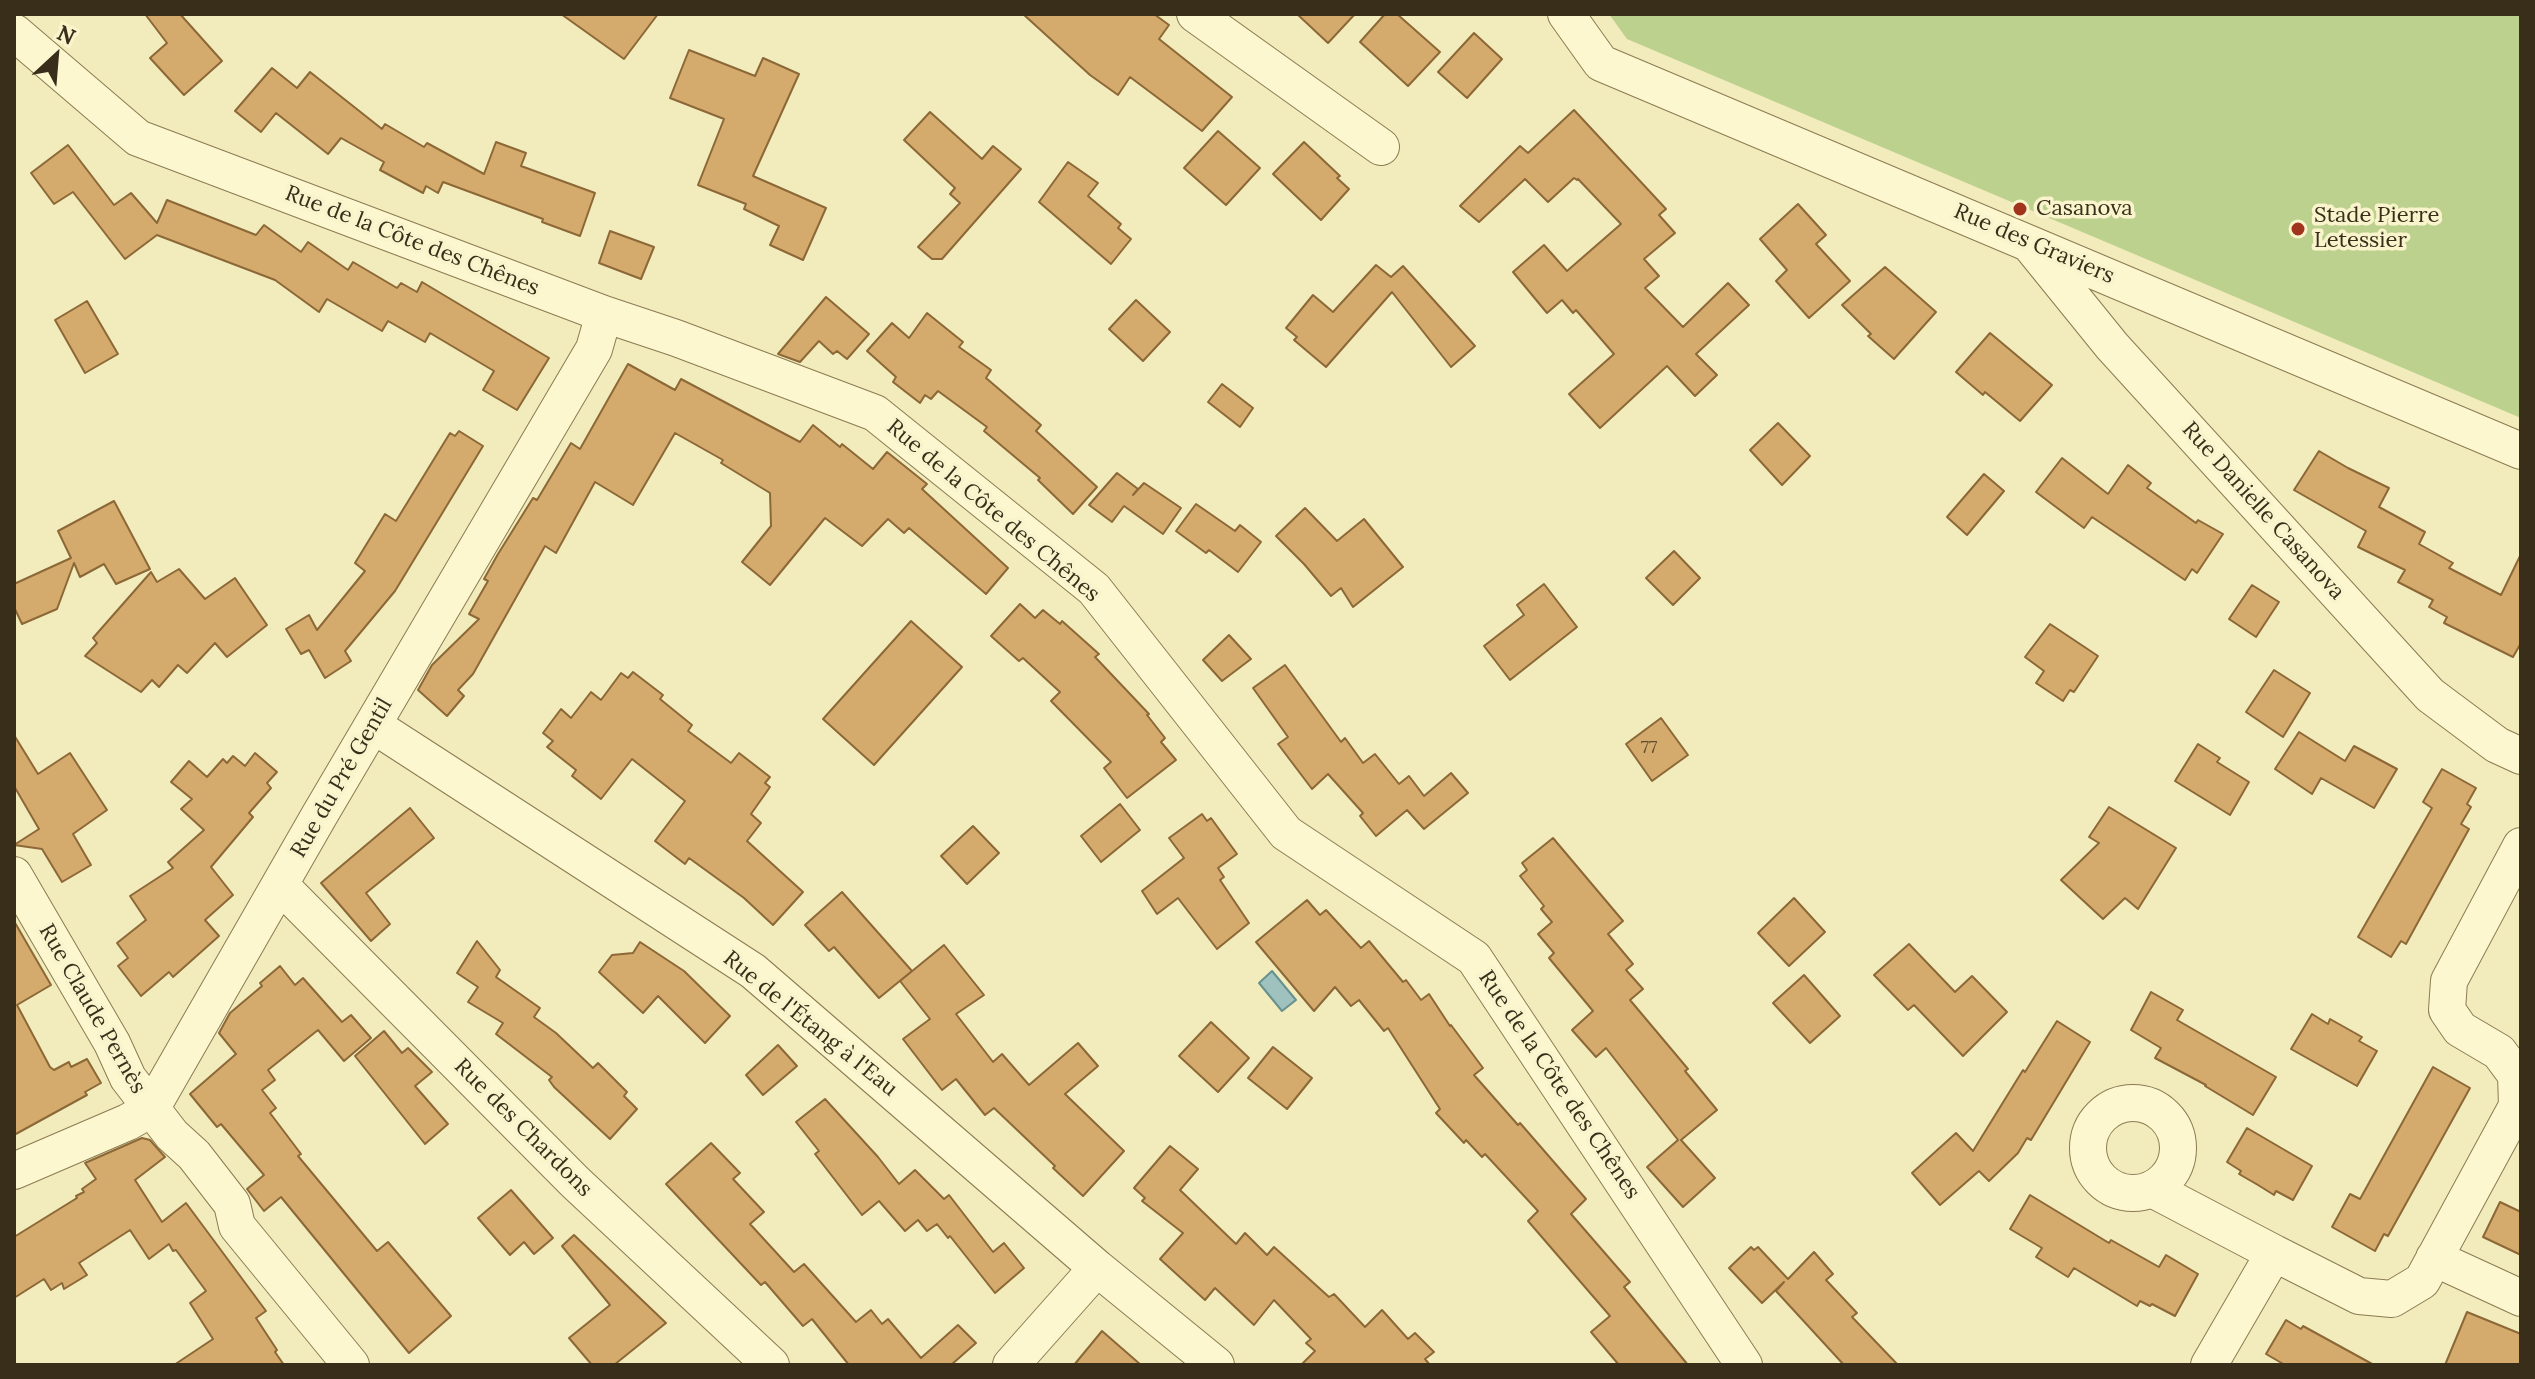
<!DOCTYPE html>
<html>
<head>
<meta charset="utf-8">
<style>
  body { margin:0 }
  #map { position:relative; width:2535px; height:1379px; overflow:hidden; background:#f2ebbb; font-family:Lora,serif }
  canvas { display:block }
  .frame { position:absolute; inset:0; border:16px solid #382e1a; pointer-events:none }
  .north { position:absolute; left:16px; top:16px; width:80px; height:80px; -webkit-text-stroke:6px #f9f4cc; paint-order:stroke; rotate:26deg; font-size:22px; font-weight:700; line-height:32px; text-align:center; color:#382e1a }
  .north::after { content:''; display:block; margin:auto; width:28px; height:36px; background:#382e1a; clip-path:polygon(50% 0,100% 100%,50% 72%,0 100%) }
</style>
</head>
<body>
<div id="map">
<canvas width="2535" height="1379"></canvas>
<div class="frame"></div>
<div class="north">N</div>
</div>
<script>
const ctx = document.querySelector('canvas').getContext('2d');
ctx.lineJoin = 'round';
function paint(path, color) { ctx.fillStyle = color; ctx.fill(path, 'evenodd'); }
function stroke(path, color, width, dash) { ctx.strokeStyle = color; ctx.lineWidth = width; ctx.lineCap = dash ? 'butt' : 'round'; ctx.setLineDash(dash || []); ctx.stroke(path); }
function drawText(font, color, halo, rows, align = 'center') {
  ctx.font = font + ' Lora,serif'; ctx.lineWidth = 7; ctx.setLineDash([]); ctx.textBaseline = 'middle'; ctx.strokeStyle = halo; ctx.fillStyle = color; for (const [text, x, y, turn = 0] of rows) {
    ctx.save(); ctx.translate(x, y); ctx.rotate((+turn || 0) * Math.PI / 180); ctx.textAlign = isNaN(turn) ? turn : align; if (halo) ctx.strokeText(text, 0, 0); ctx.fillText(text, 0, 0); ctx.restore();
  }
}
paint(new Path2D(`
  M1609,14h912v404l-894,-379z`), '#bdd18f');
const water = new Path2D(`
  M1272,971l24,29 -14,11 -23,-28z`);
paint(water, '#a0c2be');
stroke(water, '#67918e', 2);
const building = new Path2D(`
  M145,14h35l42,47 -38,34 -34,-37 17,-15z
  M561,14h97l-34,45z
  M1023,14h131l15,11 -10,14 73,58 -30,34 -72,-54 -12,18 -28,-20z
  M1297,14h58l-27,29z
  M1385,14h12l43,38 -32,34 -48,-44z
  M1474,33l28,26 -35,39 -29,-26z
  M689,50l66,26 8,-18 36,16 -46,102 73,32 -23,52 -33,-15 9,-19 -35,-17 2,-5 -48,-19 26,-66 -54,-21z
  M272,68l25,20 13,-16 72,57 3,-5 39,23 3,-4 57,31 12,-32 30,11 -5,13 74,27 -15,43 -38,-14 1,-3 -100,-37 -5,11 -12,-7 -3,7 -43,-23 4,-8 -43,-24 -13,16 -52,-41 -15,19 -26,-21z
  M1574,110l92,99 -7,6 16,18 -31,26 15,17 -14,12 38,39 45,-44 21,22 -53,49 21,21 -22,21 -28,-30 -67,62 -31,-34 45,-40 -38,-44 -3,3 -11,-13 -15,13 -34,-41 31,-27 23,26 54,-47 -43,-45 -1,1 -3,-2 -26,24 -23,-23 -46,43 -19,-16 60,-60 8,7z
  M930,112l52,47 11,-13 28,23 -79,90h-10l-14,-12 42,-44 -10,-9 5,-6 -51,-48z
  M1218,131l42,37 -34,37 -42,-37z
  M1304,142l36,34 -3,2 12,11 -28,31 -48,-46z
  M68,145l46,60 17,-12 26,30 10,-23 89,35 8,-10 37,27 7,-10 40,28 5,-8 44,26 4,-5 16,9 5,-10 127,76 -32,52 -34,-20 11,-19 -64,-38 -5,9 -37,-21 -6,10 -55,-32 -8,13 -44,-32 -118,-45 -32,24 -52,-67 -19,12 -23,-31z
  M1068,162l30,21 -10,13 33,28 -3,4 13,11 -20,25 -72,-62z
  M1798,204l28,31 -10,9 34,37 -41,37 -33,-37 11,-11 -27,-31z
  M610,231l44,16 -13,32 -42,-16z
  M1376,265l15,12 12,-11 72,80 -24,21 -59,-75 -66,75 -32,-27 3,-3 -11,-9 27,-33 20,17z
  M1885,267l51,45 -42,47 -26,-23 3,-2 -29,-29z
  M826,297l43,37 -22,25 -10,-8 -4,3 -14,-13 -19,21 -22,-8z
  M1136,300l34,32 -27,29 -34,-32z
  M87,301l31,53 -33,19 -30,-53z
  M927,313l36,29 -4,5 32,23 -5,8 55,47 -5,6 61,56 -24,27 -35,-34 2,-2 -56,-47 3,-4 -49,-36 -7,8 -6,-4 -5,8 -27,-21 3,-5 -29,-26 25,-28 17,15z
  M1990,333l62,52 -32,36 -35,-29 -2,3 -27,-23z
  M628,364l47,26 6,-11 119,63 13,-17 27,22 2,-3 31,25 14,-17 40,32 -5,5 86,79 -22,26 -77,-66 -5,5 -16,-14 -26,27 -37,-28 -55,67 -28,-23 29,-36 -1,-33 -49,-30 2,-3 -48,-27 -42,72 -38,-23 -39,71 -11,-7 -72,128 -15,16 6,6 -17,20 -29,-26 14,-25 47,-46 -10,-5 19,-33 -4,-2 14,-25 35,-56 4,2 34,-57 9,6z
  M1222,384l31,24 -13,19 -32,-25z
  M1778,423l32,33 -28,29 -32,-35z
  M459,431l24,15 -88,145 -50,60 6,10 -26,17 -16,-28 -8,4 -15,-25 23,-14 8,15 48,-59 -10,-8 30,-49 11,7 54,-88 5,3z
  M2319,451l29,17 41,20 -10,19 46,25 -6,12 34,19 -4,5 52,27 20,-41v89l-8,14 -69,-34 3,-6 -18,-10 4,-7 -35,-18 7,-12 -47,-23 8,-16 -72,-41z
  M2062,458l46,36 20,-29 23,18 -4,5 49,35 2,-3 25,14 -26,39 -5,-4 -7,11 -93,-63 -8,11 -48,-36z
  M1117,473l21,16 -5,6 11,-12 37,25 -18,26 -39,-28 -12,16 -23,-17z
  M1984,474l20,17 -37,44 -20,-18z
  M114,501l36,68 -34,15 -12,-20 -24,13 -6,-14 -17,46 -35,15 -8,-17v-23l57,-26 -13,-27z
  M1196,504l39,27 5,-6 21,17 -23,30 -29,-22 -3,3 -30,-22z
  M1305,508l32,33 27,-22 39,48 -50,40 -12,-19 -10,8 -27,-32 -28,-28z
  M1674,551l26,27 -27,27 -27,-27z
  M179,569l26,30 30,-21 32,47 -40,32 -12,-14 -28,30 -9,-8 -19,22 -7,-7 -11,12 -56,-36 12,-13 -4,-5 58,-66 6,10z
  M1544,584l33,43 -67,53 -26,-34 40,-31 -7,-10z
  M2252,585l27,17 -23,35 -27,-18z
  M1020,604l15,14 8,-8 17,14 2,-3 37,33 -4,3 54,57 -2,1 18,23 -4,4 15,18 -49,38 -23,-30 7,-6 -60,-61 9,-9 -37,-34 -4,3 -28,-25z
  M911,621l51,46 -88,98 -51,-46z
  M2050,624l48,32 -24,36 -4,-2 -7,11 -27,-18 8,-12 -19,-14z
  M1229,635l22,24 -29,22 -19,-21z
  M1285,665l56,77 4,-4 18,25 12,-9 24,30 10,-8 15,20 27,-23 17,20 -44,36 -17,-19 -31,26 -16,-20 3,-3 -35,-39 -16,15 -34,-45 10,-7 -35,-49z
  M2274,670l36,23 -27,44 -37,-25z
  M633,672l30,23 -3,4 32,26 -4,6 43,32 8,-10 31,24 -5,6 5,4 -19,27 10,9 -14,18 56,51 -30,33 -29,-27 -55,-40 -4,6 -30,-23 30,-40 -53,-42 -31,40 -29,-23 4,-6 -29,-23 6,-6 -10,-8 18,-24 10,9 20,-26 10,8 20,-27 7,5z
  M1661,718l27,37 -36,26 -26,-37z
  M2299,732l46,29 9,-15 43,23 -23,39 -53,-30 -9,16 -37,-25z
  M14,735l24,39 32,-21 37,57 -34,24 18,31 -29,17 -20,-33 -28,-4 25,-16 -25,-43z
  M2198,744l22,14 -3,4 32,20 -19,33 -55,-34z
  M255,753l22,19 -10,11 4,5 -22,25 4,4 -42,50 22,28 -28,25 14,16 -46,41 -4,-5 -28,24 -23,-30 10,-8 -11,-15 29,-23 -16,-24 43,-28 -5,-6 36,-32 -23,-21 11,-10 -21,-17 18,-21 18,16 16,-18 4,4 6,-7 12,10z
  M2442,769l34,19 -9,16 4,3 -10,17 8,5 -63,115 -5,-3 -10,16 -33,-20 74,-129 -9,-6z
  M1120,804l20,26 -39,32 -20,-26z
  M2109,807l67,41 -38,61 -13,-11 -22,21 -42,-39 38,-37 -10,-6z
  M410,808l24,30 -68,55 24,31 -19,17 -50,-58z
  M1202,814l5,7 4,-3 26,36 -19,14 6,9 -4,3 29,43 -32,26 -39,-51 -21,16 -15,-23 42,-33 -15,-20z
  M973,826l26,27 -32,31 -26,-28z
  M1553,838l70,83 -15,13 25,30 -7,6 17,19 -13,11 58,69 -3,2 32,39 -36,30 34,38 -32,29 -36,-40 31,-27 -72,-92 -10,9 -24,-27 21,-19 -44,-53 5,-5 -16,-19 14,-12 -11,-13 3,-3 -24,-30 7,-6 -5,-7z
  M842,892l70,79 -33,27 -45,-51 -5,4 -24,-26z
  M1794,898l31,34 -36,34 -31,-33z
  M1307,900l13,15 6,-5 35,38 8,-7 34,41 3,-2 15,20 8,-6 21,32 1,-1 32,43 -9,7 44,50 2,-2 66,76 -15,15 59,68 -6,5 64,78h-69l-28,-33 19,-16 -82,-95 10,-10 -53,-57 -3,3 -16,-17 -2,3 -28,-30 4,-4 -52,-81 -4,3 -25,-31 -8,6 -16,-19 -21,24 -58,-69z
  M14,921l37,64 -34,20 33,62 4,3 15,-8 2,5 16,-8 14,24 -16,9 2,3 -73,40z
  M477,941l23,29 -4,7 44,31 -6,9 22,16 37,35 5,-5 29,29 -3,4 13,13 -27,30 -56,-52 -5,-7 3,-3 -56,-43 7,-11 -35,-21 10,-15 -21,-14z
  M640,942l44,29 46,45 -25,27 -47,-47 -15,17 -44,-41 13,-17 21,-2z
  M1909,944l46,48 17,-16 35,36 -44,44 -49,-51 -6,5 -34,-35z
  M944,945l40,50 -28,19 37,48 9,-8 27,31 49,-42 20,23 -33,28 59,57 -41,45 -30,-28 2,-2 -61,-58 -9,7 -29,-36 -14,11 -39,-51 27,-20 -30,-38z
  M280,966l15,19 8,-7 39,44 9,-7 20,23 -27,23 -26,-31 -50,40 7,10 -13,10 14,18 -6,5 31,41 -3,2 79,95 11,-9 63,74 -42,37 -128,-156 -17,14 -17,-22 17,-14 -43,-51 -4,3 -27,-33 46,-40 -17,-21 11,-20 32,-27 -2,-3z
  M1804,975l36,41 -30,27 -37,-40z
  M2151,992l32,18 -6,10 99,57 -23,38 -48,-29 1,-1 -51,-27 6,-10 -30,-18z
  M2312,1014l16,10 2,-5 32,18 -3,4 18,10 -20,35 -66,-37z
  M2057,1021l33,21 -59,98 -4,-2 -9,15 -29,28 -10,-10 -39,34 -28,-32 44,-40 17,18 50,-81 2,2z
  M1211,1022l38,36 -31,34 -39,-36z
  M384,1031l18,22 6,-5 24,24 -17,14 33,38 -23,20 -70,-88z
  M778,1045l19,21 -34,29 -17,-20z
  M1273,1047l39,31 -25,31 -39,-31z
  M2433,1067l37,21 -82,148 -4,-2 -9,17 -43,-24 18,-33 10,5z
  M825,1099l53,58 21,27 16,-14 29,29 5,-4 44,57 11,-9 20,25 -29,25 -45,-57 -2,2 -11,-14 -10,7 -9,-11 -13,11 -26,-30 -17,14 -47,-61 4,-3 -23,-29z
  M2247,1128l65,38 -19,34 -17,-9 -2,4 -16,-10 -19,-11 2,-3 -14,-9z
  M142,1138l8,2 15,17 -30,23 27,42 24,-19 80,108 -10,7 21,32 -2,2 9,13h-110l39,-26 -23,-36 16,-12 -30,-41 -3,1 -4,-7 -20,15 -19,-29 -51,33 8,12 -23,14 -2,-6 -11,7 -7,-11 -30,19v-61l63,-39 -1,-2 8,-4 -2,-3 14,-10 -11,-16z
  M711,1143l29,30 -7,6 31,33 -14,12 44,48 10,-8 52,58 15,-12 11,14 6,-5 33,39 37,-33 18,18 -25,22h-102l-37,-46 -9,7 -38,-44 -4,3 -95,-101z
  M1170,1146l28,23 -18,21 56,54 9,-11 22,22 7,-8 55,50 5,-3 31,33 17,-17 26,29 7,-6 19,19 -9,7 5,6h-129l14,-14 -9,-8 5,-4 -37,-39 -20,25 -39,-37 -10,12 -45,-41 23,-26 -41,-32 3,-3 -11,-10z
  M511,1190l42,48 -19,16 -10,-12 -14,13 -32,-37z
  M2030,1195l79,48 2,-3 48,27 7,-12 32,19 -23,42 -23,-12 -2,2 -10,-5 -3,5 -63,-38 -6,9 -32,-20 6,-9 -32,-19z
  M2500,1202l21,10v43l-38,-18z
  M574,1235l92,88 -52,42h-22l-23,-27 41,-33 -48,-59z
  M1751,1247l3,3 4,-3 30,32 26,-27 19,22 -7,6 31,33 -5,4 46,48h-54l-68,-74 8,-9 -22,21 -33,-35z
  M2467,1312l54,22v31h-76z
  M2286,1320l15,9 2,-3 71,39h-89l-19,-11z
  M1102,1331l39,34h-67z`);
paint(building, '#d4aa6d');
stroke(building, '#8c6837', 2);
const minor = new Path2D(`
  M1195,14l186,133
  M1566,14l35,49 920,388
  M14,32l124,106 466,176 72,24 199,75 219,176 192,244 188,125 270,407
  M2031,246l81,100 318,349 67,50 24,11
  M373,725l380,246 344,297 119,97
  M14,875l98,168 16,35 44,57 22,20 38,49 5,22 114,139
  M280,885l295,297 196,183
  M2088 1148a45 45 0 1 1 90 0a45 45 0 1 1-90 0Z
  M14,1171l114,-49 23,-13 168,-293 275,-467 10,-35
  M2152,1189l122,64
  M2434,1258l87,40
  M1011,1365l86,-97
  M2209,1365l65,-112 85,43 33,3 30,-18 95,-175 -1,-31 -17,-23 -39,-23 -13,-19 2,-29 72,-135`);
stroke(minor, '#8b7b53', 38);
stroke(minor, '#fcf7cf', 36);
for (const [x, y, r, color] of [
  [2020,209,8,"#a0341d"],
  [2298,229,8,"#a0341d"]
]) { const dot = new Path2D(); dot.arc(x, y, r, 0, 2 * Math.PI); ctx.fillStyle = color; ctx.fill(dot); stroke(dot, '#f9f4cc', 3); }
drawText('18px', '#5f4d2f', null, [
  ["77",1649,748]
]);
drawText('22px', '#382e1a', '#f9f4cc', [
  ["Casanova",2036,209],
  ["Stade Pierre",2314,216],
  ["Letessier",2314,241]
], 'left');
drawText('22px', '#382e1a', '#f9f4cc', [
  ["Rue de la Côte des Chênes",412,241,21],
  ["Rue des Graviers",2034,244,23],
  ["Rue de la Côte des Chênes",993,511,40],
  ["Rue Danielle Casanova",2263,511,48],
  ["Rue du Pré Gentil",342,778,-60],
  ["Rue Claude Pernès",92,1009,60],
  ["Rue de l'Étang à l'Eau",810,1024,39],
  ["Rue de la Côte des Chênes",1559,1085,56],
  ["Rue des Chardons",523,1128,45]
]);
</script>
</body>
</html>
